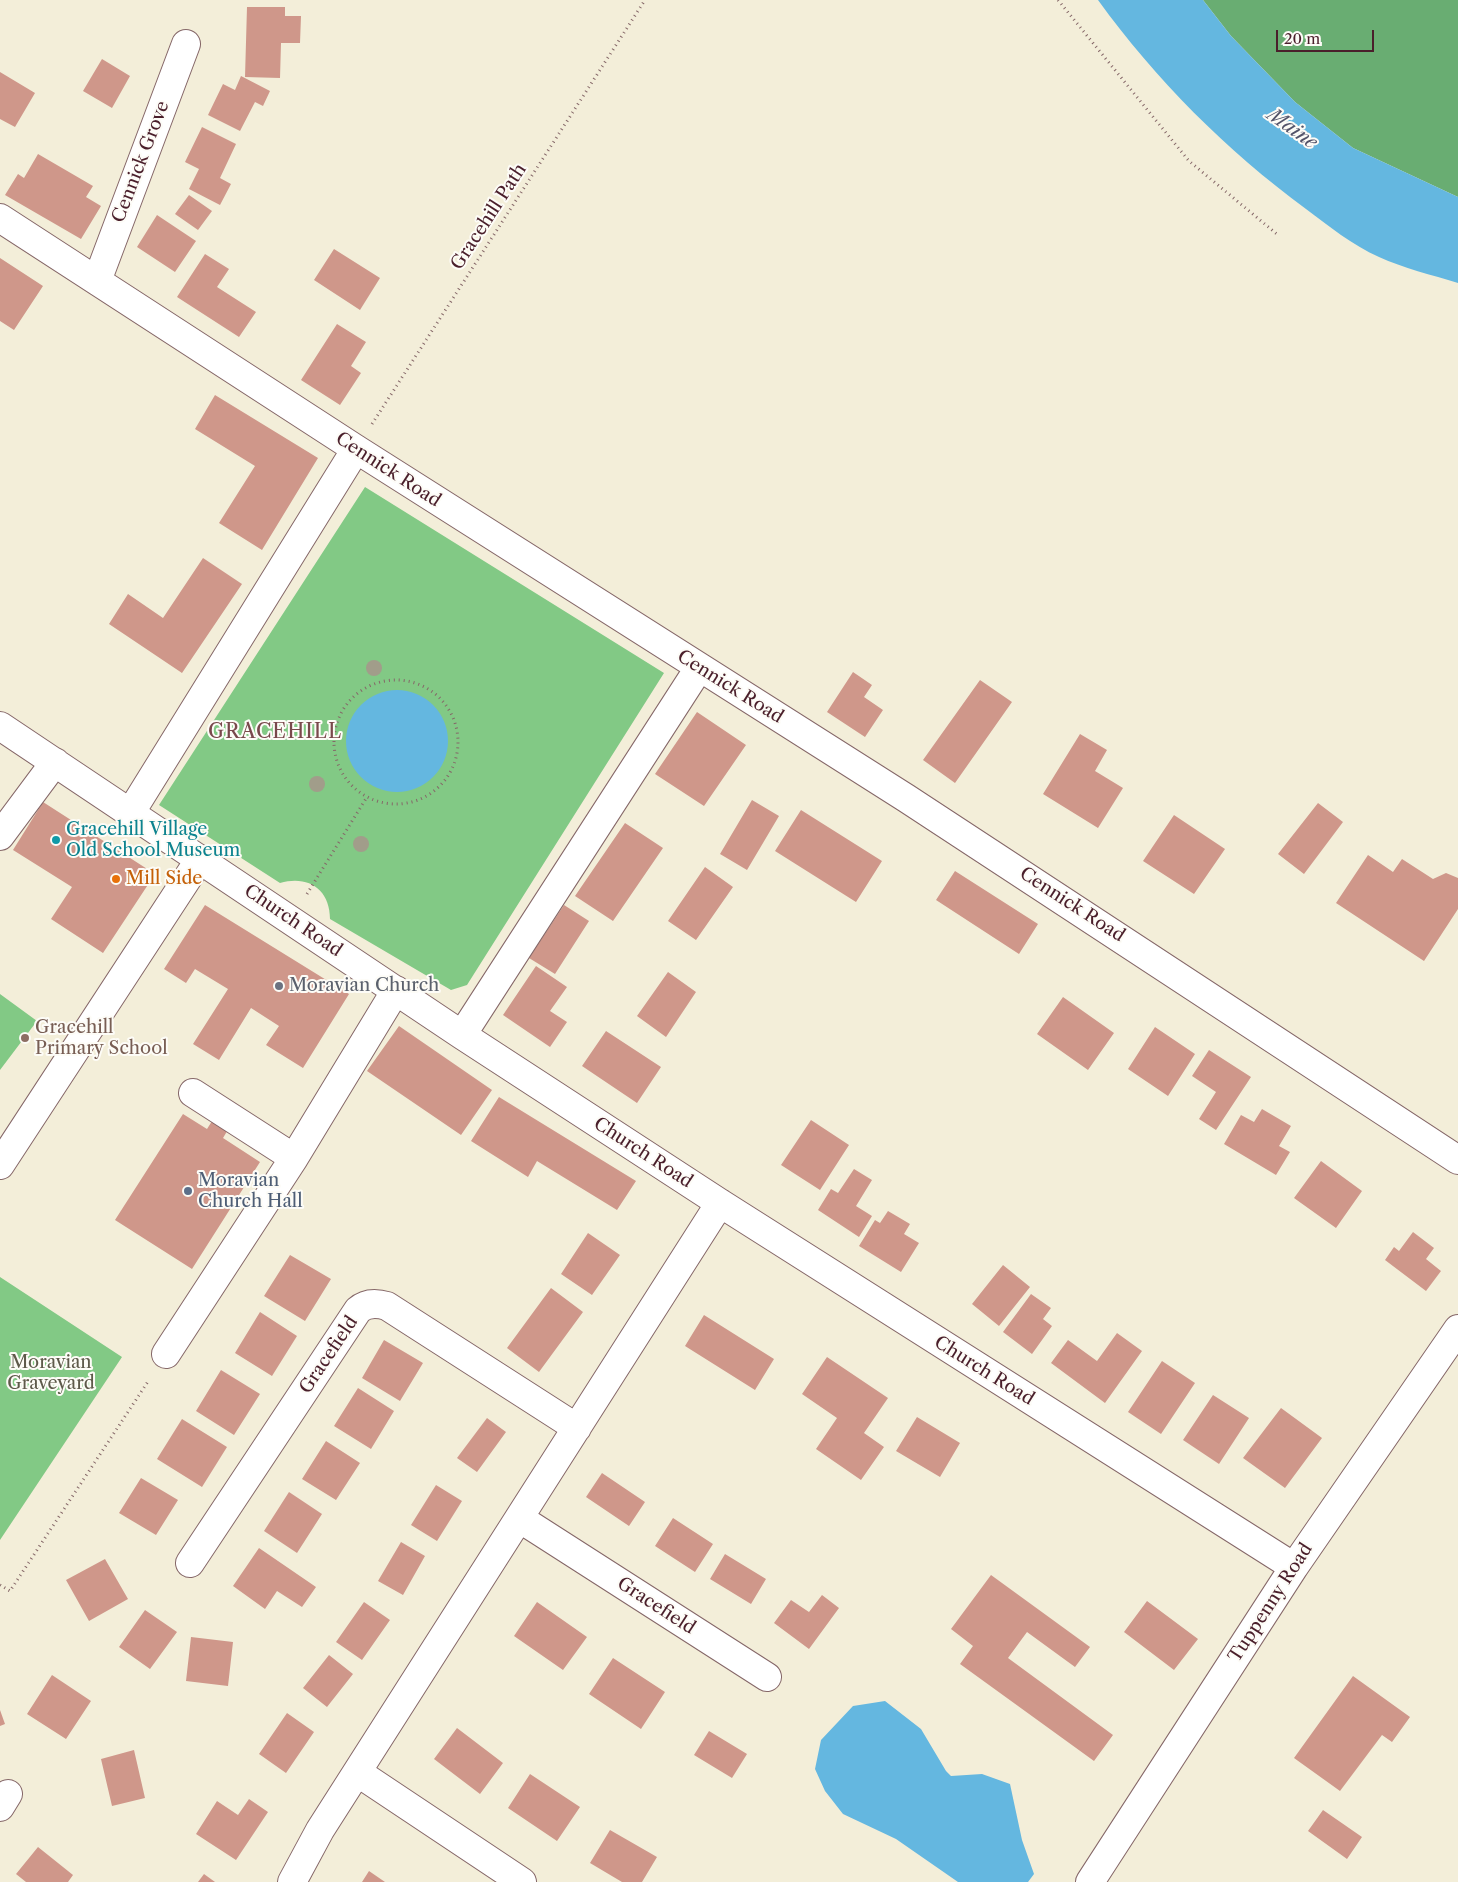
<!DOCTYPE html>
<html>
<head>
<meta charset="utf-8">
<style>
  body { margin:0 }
  #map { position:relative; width:1458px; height:1882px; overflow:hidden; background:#f3eed9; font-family:"Libre Caslon Text",serif }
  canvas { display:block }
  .scale { position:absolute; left:1276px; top:30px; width:98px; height:22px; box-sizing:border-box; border:2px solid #4a1f2b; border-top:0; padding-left:6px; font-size:15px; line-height:18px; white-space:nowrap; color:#4a1f2b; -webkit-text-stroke:4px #fdfcf7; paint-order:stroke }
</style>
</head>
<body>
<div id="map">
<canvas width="1458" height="1882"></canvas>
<div class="scale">20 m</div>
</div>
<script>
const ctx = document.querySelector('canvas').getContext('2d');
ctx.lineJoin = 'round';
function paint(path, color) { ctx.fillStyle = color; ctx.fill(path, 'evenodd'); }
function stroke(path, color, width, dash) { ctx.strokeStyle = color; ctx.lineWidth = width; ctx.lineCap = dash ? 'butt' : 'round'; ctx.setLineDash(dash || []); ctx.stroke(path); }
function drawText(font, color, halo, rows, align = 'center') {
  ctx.font = font + ' "Libre Caslon Text",serif'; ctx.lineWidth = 4; ctx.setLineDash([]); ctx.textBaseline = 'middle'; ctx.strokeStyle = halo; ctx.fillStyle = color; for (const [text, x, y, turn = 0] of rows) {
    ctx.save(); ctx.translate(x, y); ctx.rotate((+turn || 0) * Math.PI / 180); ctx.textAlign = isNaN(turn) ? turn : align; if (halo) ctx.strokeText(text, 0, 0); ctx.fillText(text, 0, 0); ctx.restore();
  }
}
paint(new Path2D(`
  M365,487l299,186 -197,312 -16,5 -121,-71c0,-30 -22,-44 -50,-36l-121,-78z
  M0,994l37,27 -37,49z
  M0,1277l122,80 -122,183z`), '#82c985');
paint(new Path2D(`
  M1203,0h255v197l-105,-49 -58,-46 -64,-66z`), '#69ad72');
paint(new Path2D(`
  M1098,0h105l28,36 64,66 58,46 105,49v86c-26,-8 -55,-15 -79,-26 -27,-12 -50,-31 -73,-48 -80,-59 -150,-129 -208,-209z
  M346 741a51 51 0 1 1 102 0a51 51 0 1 1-102 0Z
  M885,1701l36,28 25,42 5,5 31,-2 28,10 12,56 12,34 -6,8h-70l-62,-43 -53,-25 -18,-23 -10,-22 6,-29 32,-34z`), '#64b7e0');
paint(new Path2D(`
  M247,7h38v9h16l-1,27h-19l-1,35 -35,-1z
  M102,59l28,17 -18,32 -29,-17z
  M0,72l35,21 -20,34 -15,-8z
  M241,76l29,15 -7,15 -8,-4 -15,29 -32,-16 15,-31 12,6z
  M202,127l34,17 -16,34 11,6 -11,21 -31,-16 10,-20 -14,-7z
  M38,154l55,32 -7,11 15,9 -20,33 -76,-44 13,-21 6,4z
  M189,195l23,16 -14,19 -23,-16z
  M157,215l39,26 -21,31 -38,-25z
  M334,249l46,29 -20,32 -46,-30z
  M205,254l24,15 -12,18 39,25 -17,25 -62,-40z
  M0,258l43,28 -29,44 -14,-9z
  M337,324l29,18 -15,24 10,7 -21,32 -39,-25z
  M215,395l103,63 -56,92 -43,-27 36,-57 -60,-37z
  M203,558l39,26 -60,89 -73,-49 19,-30 35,24z
  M853,672l19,13 -8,12 19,13 -18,27 -38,-25z
  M980,680l32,22 -57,81 -32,-23z
  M697,712l49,33 -42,61 -49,-32z
  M1080,734l27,16 -12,21 28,17 -25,40 -55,-34z
  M752,800l27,16 -32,54 -27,-16z
  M43,802l112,72 -52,79 -52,-34 21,-32 -59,-37z
  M1318,803l25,19 -39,52 -26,-20z
  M801,810l81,51 -26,41 -81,-51z
  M1174,815l51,34 -31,45 -51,-33z
  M625,823l38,25 -50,73 -38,-25z
  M1368,855l25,17 9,-13 31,20 13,-6 12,5v31l-34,52 -88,-58z
  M705,867l28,20 -37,53 -28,-19z
  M955,871l83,53 -19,30 -83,-54z
  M205,905l144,89 -46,74 -37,-23 13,-19 -28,-18 -32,52 -26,-16 35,-55 -33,-20 -9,14 -22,-14z
  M564,905l25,16 -34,53 -26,-16z
  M536,966l31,21 -17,24 17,11 -17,25 -47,-32z
  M668,972l28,20 -30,45 -29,-21z
  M1063,997l51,36 -26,37 -51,-36z
  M399,1026l93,64 -31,45 -94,-64z
  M1155,1027l40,27 -27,42 -40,-27z
  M606,1031l55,36 -24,36 -55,-37z
  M1209,1050l42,27 -35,53 -17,-11 17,-27 -24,-16z
  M499,1097l137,84 -19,29 -80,-49 -9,16 -57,-36z
  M1262,1109l29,17 -12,20 11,6 -14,23 -52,-31 17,-29 13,7z
  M183,1114l24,15 7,-11 15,10 -6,10 37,24 -68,107 -77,-49z
  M811,1120l38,25 -29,45 -39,-25z
  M1321,1161l41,30 -26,37 -42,-30z
  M854,1169l18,11 -16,26 16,10 -13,21 -41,-27 13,-21 7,4z
  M888,1211l22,13 -6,10 15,9 -18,29 -42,-26 16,-26 5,3z
  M1413,1232l21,16 -8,11 15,12 -15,20 -41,-31 9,-13 5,4z
  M588,1233l32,22 -28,40 -31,-21z
  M290,1255l41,24 -26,42 -41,-25z
  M1003,1265l27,22 -31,39 -27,-22z
  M551,1288l32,24 -44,60 -32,-24z
  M1031,1294l20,14 -8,11 9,7 -20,28 -29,-22z
  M260,1312l37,24 -25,40 -37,-23z
  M704,1315l70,44 -19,31 -70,-44z
  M1117,1333l25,18 -37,52 -54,-40 17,-23 29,21z
  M384,1340l39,23 -23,38 -38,-23z
  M827,1357l61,41 -24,35 20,14 -23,33 -45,-31 21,-31 -35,-24z
  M1162,1361l33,22 -34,51 -33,-22z
  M221,1370l39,24 -26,41 -38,-24z
  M358,1388l36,23 -23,38 -37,-23z
  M1213,1395l36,23 -30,46 -36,-24z
  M1281,1408l41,30 -37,50 -42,-30z
  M917,1417l43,26 -20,34 -44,-26z
  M487,1418l19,14 -29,40 -20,-14z
  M182,1419l45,28 -25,40 -45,-28z
  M326,1441l34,22 -24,37 -34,-21z
  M602,1473l43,29 -16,24 -43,-29z
  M141,1478l37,22 -22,35 -37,-22z
  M436,1485l26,16 -25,40 -26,-16z
  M289,1492l33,22 -25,39 -33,-22z
  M673,1518l40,26 -18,28 -40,-26z
  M401,1542l24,14 -22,39 -25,-14z
  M259,1548l57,39 -14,20 -25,-16 -12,18 -32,-23z
  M725,1554l41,25 -15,25 -41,-25z
  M105,1559l23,40 -39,22 -23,-41z
  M991,1575l99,72 -15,20 -48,-35 -19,26 105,77 -19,26 -134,-97 13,-18 -22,-17z
  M822,1595l17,13 -30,41 -35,-26 17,-23 18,12z
  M1147,1601l51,38 -24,31 -50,-38z
  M364,1602l26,18 -28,40 -26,-18z
  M537,1602l50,35 -24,33 -49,-34z
  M145,1610l32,22 -27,37 -31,-22z
  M191,1637l42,5 -5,44 -42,-5z
  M329,1655l24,19 -26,33 -24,-19z
  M613,1658l52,34 -24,37 -52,-35z
  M52,1675l39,26 -25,38 -39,-25z
  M1353,1676l57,41 -18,25 -10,-7 -42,56 -46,-33z
  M0,1710l5,14 -5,2z
  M287,1713l27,19 -28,41 -27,-19z
  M457,1728l46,35 -23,31 -46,-35z
  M709,1731l38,23 -15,24 -38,-23z
  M134,1750l11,48 -33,8 -11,-47z
  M530,1774l50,33 -23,34 -49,-33z
  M249,1799l19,13 -32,48 -40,-26 21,-33 21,14z
  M1323,1810l39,27 -15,22 -39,-28z
  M610,1830l47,27 -15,25h-20l-32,-19z
  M38,1847l35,28 -5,7h-42l-10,-8z
  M369,1871l16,11h-23z
  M204,1874l11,8h-17z`), '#cf978a');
const minor = new Path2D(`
  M0,218l356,231 550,349 552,362
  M97,281l89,-237
  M0,726l462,309 258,168 574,364
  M131,812l225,-363
  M0,836l55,-74
  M462,1035l237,-367
  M193,1093l101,65
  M0,1165l200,-306
  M166,1354l128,-196 102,-168
  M519,1518l248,159
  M190,1563l168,-253c8,-7 19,-7 29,-4l190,122
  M357,1772l165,110
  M0,1807l8,-13
  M292,1882l28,-52 37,-58 363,-569
  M1090,1882l204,-315 164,-238`);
stroke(minor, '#856768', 30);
stroke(new Path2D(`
  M1058,0l131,161 89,74
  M372,424l273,-424
  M334 742a62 62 0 1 1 124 0a62 62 0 1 1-124 0Z
  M307,894l60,-97
  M0,1585l10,6 139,-211`), '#856768', 3, [1, 4]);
stroke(minor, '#fff', 28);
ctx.fillStyle = '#a19d8a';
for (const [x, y] of [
  [374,668],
  [317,784],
  [361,844]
]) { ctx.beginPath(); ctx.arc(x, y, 8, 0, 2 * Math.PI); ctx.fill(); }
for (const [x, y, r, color] of [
  [56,840,5,"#0f9aa8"],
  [116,879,5,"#e8710a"],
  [279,986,5,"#6b7280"],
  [25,1038,5,"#8d6e63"],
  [188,1191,5,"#5c6f8a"]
]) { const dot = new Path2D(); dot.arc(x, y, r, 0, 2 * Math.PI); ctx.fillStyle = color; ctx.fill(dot); stroke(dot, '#fdfcf7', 2); }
drawText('18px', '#4a1f2b', '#fdfcf7', [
  ["Cennick Grove",141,162,-69],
  ["Gracehill Path",489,217,-57],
  ["Cennick Road",388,470,33],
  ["Cennick Road",730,687,32],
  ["Cennick Road",1072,905,33],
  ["Church Road",293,921,34],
  ["Church Road",643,1153,33],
  ["Gracefield",329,1355,-56],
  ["Church Road",984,1371,32],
  ["Tuppenny Road",1271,1603,-57],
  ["Gracefield",656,1606,33]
]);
drawText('18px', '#0d838f', '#fdfcf7', [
  ["Gracehill Village",66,830],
  ["Old School Museum",66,851]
], 'left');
drawText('18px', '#c56008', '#fdfcf7', [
  ["Mill Side",126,879]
], 'left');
drawText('18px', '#5b616d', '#fdfcf7', [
  ["Moravian Church",289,986]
], 'left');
drawText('18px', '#785e54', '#fdfcf7', [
  ["Gracehill",35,1028],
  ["Primary School",35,1049]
], 'left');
drawText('18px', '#4e5e75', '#fdfcf7', [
  ["Moravian",198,1181],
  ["Church Hall",198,1202]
], 'left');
drawText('18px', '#5e5a4a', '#fdfcf7', [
  ["Moravian",51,1363],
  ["Graveyard",51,1384]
]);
drawText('italic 19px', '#53546a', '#fdfcf7', [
  ["Maine",1292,129,35]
]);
ctx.letterSpacing = '1px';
drawText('20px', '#79494c', '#fdfcf7', [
  ["GRACEHILL",275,732]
]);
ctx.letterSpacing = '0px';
</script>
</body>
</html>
